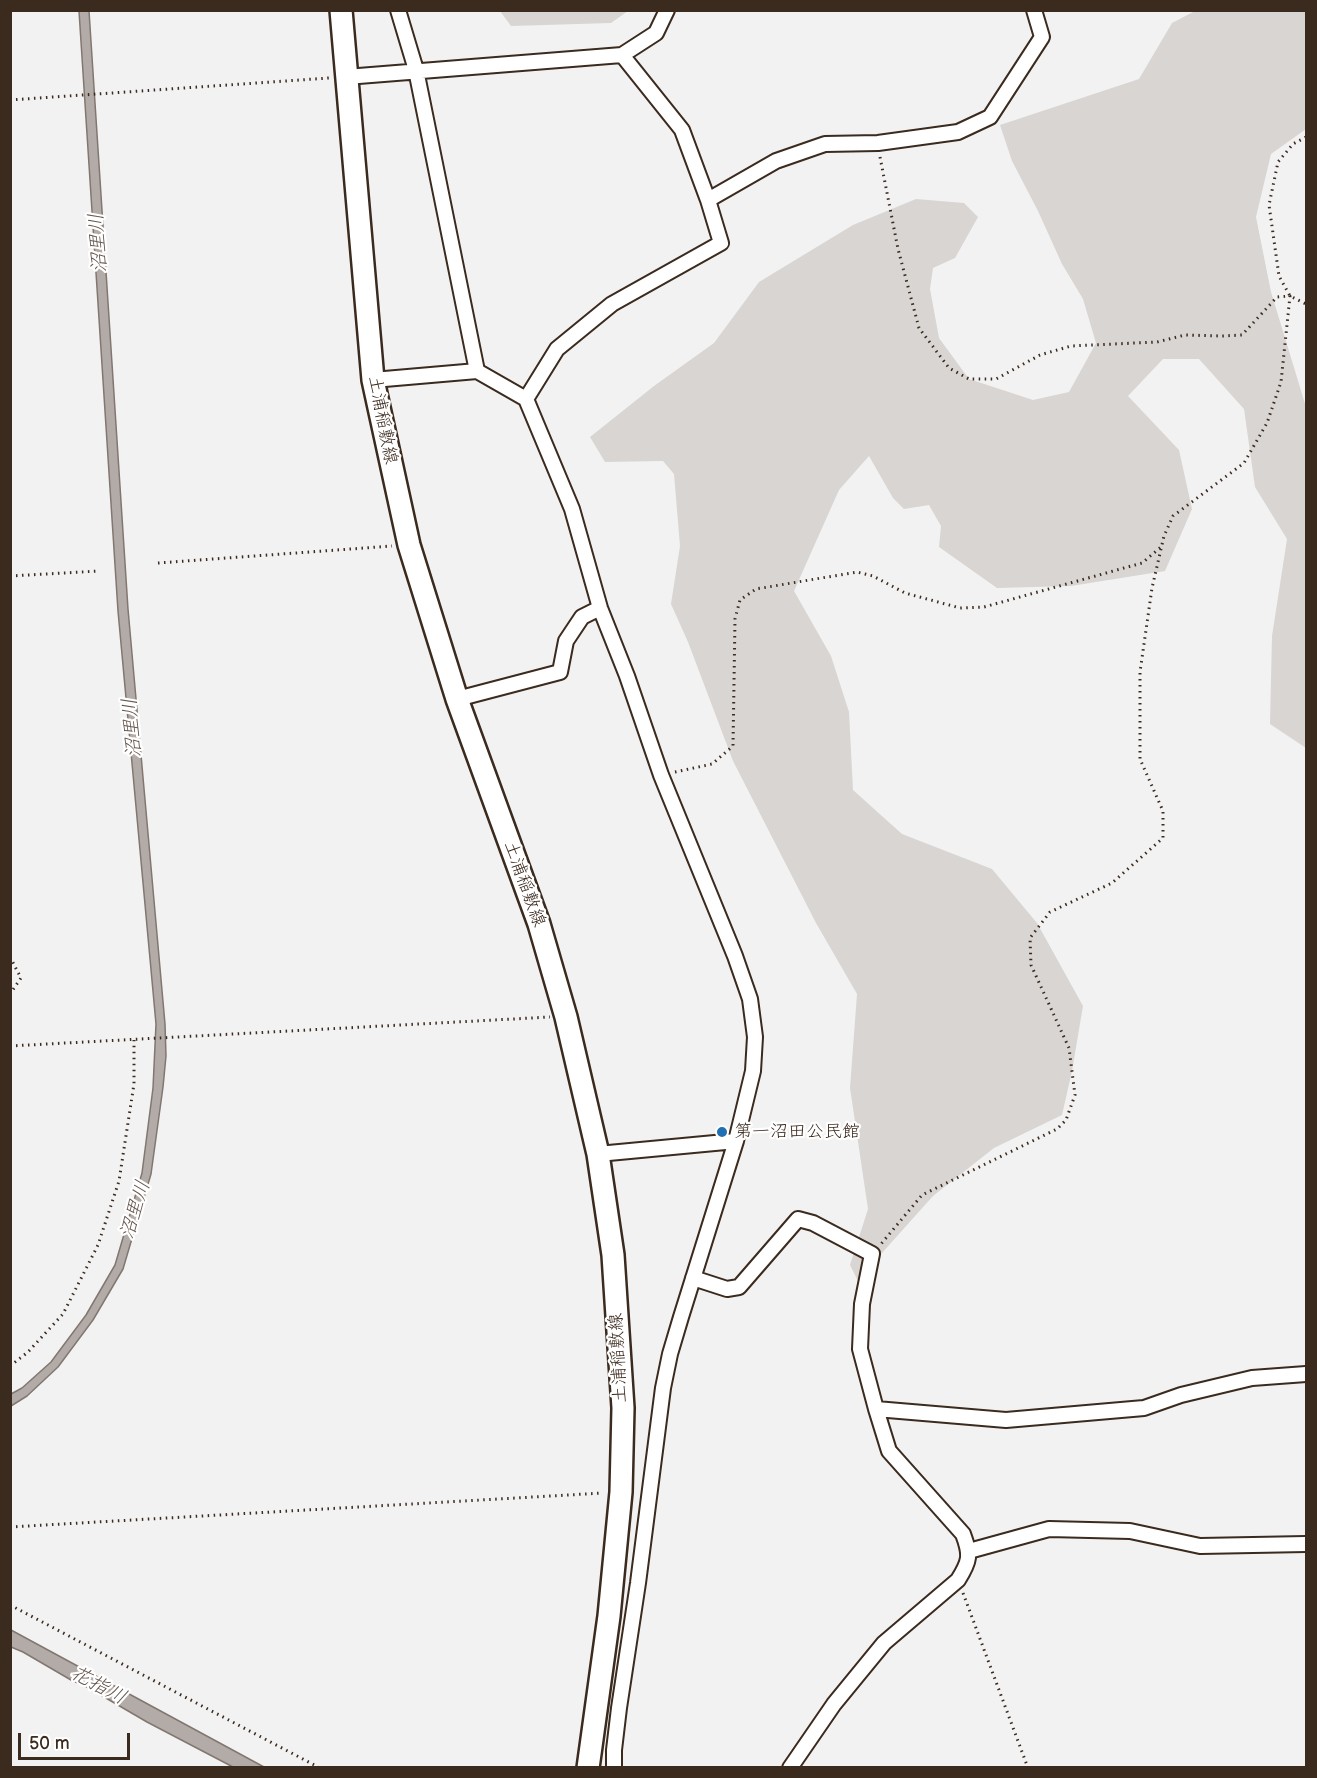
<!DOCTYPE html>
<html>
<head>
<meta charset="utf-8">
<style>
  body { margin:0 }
  #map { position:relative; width:1317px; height:1778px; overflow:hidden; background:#f3f2f2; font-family:"Balsamiq Sans",sans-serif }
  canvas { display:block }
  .frame { position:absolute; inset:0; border:12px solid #3b2a1e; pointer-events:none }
  .scale { position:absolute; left:18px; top:1733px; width:112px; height:27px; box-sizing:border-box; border:3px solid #3b2a1e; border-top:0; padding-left:8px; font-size:18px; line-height:21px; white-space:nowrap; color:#3b2a1e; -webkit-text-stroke:4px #fff; paint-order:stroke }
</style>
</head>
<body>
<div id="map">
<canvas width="1317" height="1778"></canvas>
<div class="frame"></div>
<div class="scale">50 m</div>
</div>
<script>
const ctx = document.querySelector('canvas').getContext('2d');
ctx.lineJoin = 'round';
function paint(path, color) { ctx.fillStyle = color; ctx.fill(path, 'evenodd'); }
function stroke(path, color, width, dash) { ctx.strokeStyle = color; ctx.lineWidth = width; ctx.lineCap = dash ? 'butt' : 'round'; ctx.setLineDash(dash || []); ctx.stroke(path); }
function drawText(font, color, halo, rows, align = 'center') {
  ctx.font = font + ' "Balsamiq Sans","Klee One",sans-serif'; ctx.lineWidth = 4.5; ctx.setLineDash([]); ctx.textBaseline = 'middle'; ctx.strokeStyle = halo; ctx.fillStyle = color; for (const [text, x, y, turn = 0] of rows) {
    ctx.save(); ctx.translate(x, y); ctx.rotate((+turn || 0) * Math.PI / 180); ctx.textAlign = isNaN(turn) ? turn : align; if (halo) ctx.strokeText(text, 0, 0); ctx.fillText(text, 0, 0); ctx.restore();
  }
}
paint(new Path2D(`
  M500,11h128l-17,12 -100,3z
  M1195,11h111v118l-35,25 -15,63 15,75 35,115v341l-36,-24 2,-88 15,-97 -32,-52 -11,-78 -45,-50h-36l-35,37 51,54 13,59 -27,62 -94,15 -74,2 -58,-41 2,-21 -12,-21 -25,4 -11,-11 -24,-42 -30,34 -45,101 37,65 18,56 4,78 49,44 90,35 45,54 46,83 -11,65 -10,44 -68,33 -61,48 -60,67 -14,20 -9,-18 18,-56 -18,-121 7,-94 -41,-71 -83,-162 -45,-119 -17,-38 9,-58 -6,-72 -11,-13 -58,1 -15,-25 64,-51 60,-43 45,-61 94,-57 63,-26 48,4 14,14 -23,41 -22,10 -3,21 9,49 30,41 64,21 36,-8 27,-49 -13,-44 -21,-35 -24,-53 -26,-50 -12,-36 139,-46 33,-56z`), '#d8d5d2');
const water = new Path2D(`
  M79,11h10l39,598 37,415 1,32 -3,31 -12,87 -28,95 -30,51 -35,47 -31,29 -16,10v-12l11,-6 29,-26 35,-47 29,-50 27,-92 11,-85 3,-64 -38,-413z
  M11,1630l253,137h-31l-86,-45 -60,-35 -16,-7 -48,-28 -12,-5z`);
paint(water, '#b2aba7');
stroke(water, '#827770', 1.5);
const minor = new Path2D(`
  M398,10l18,60 61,301 49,28 46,110 28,99 27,68 34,99 74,181 15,43 5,38 -2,34 -17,70 -55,176 -11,37 -7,34 -25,195 -19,125 -5,42v18
  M346,77l276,-22 34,-22 11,-23
  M708,200l68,-39 49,-17 53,-1 80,-11 32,-15 52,-80 -8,-27
  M373,380l104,-9
  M526,399l31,-50 55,-45 109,-61 -13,-43 -26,-70 -60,-75
  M457,699l103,-27 6,-31 16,-24 18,-9
  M598,1154l138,-13
  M693,1278l34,11 12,-2 59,-68 15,4 59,31 -10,50 -2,45 16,60 130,11 138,-12 37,-13 71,-17 54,-4
  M969,1551l80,-22 81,2 70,15 106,-2
  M790,1768l44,-64 50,-61 74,-63c12,-19 13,-25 5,-46l-74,-83 -13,-42`);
const primary = new Path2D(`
  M341,10l32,370 36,165 48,154 82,225 27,93 32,137 15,101 10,153 -2,84 -12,124 -21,152`);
stroke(minor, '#3b2a1e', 18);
stroke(primary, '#3b2a1e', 26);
stroke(new Path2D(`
  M10,100l319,-22
  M1306,137l-13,7 -15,18 -9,43 10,71 11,20 16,8
  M880,157l18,92 21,79 30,40 20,11h27l44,-24 31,-9 86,-4 28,-7 37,1 20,-1 35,-38 13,-1 -9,86 -14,41 -23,40 -71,53 -9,20 -12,52 -12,84v87l23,52v27l-51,45 -62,29 -20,26 1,27 38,83 6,47 -9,25 -9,9 -135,66 -41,49
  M158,563l234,-17
  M10,576l89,-5
  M675,772l37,-8 21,-18 2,-127 5,-19 16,-11 101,-17 16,4 32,17 55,15 24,-1 158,-44 19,-16
  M10,957l11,21 -11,16
  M10,1046l540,-29
  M10,1366l18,-14 35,-38 35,-69 21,-64 15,-97v-44
  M10,1527l593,-34
  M963,1593l65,175
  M10,1605l310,163`), '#3b2a1e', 3, [1.5, 4.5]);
stroke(minor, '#fff', 14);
stroke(primary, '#fff', 21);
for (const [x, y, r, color] of [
  [722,1132,6,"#1f6fb2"]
]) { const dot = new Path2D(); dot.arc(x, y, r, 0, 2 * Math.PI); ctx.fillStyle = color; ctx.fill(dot); stroke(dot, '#fff', 2); }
drawText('18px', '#3b2a1e', '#fff', [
  ["土浦稲敷線",382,420,79],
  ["土浦稲敷線",524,884,70],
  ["土浦稲敷線",619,1358,-93]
]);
drawText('18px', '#3b2a1e', '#fff', [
  ["第一沼田公民館",734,1132]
], 'left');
drawText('italic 20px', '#65574e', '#fff', [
  ["沼里川",99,243,-94],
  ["沼里川",133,728,-95],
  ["沼里川",136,1210,-73],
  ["花指川",98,1686,28]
]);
</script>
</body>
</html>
